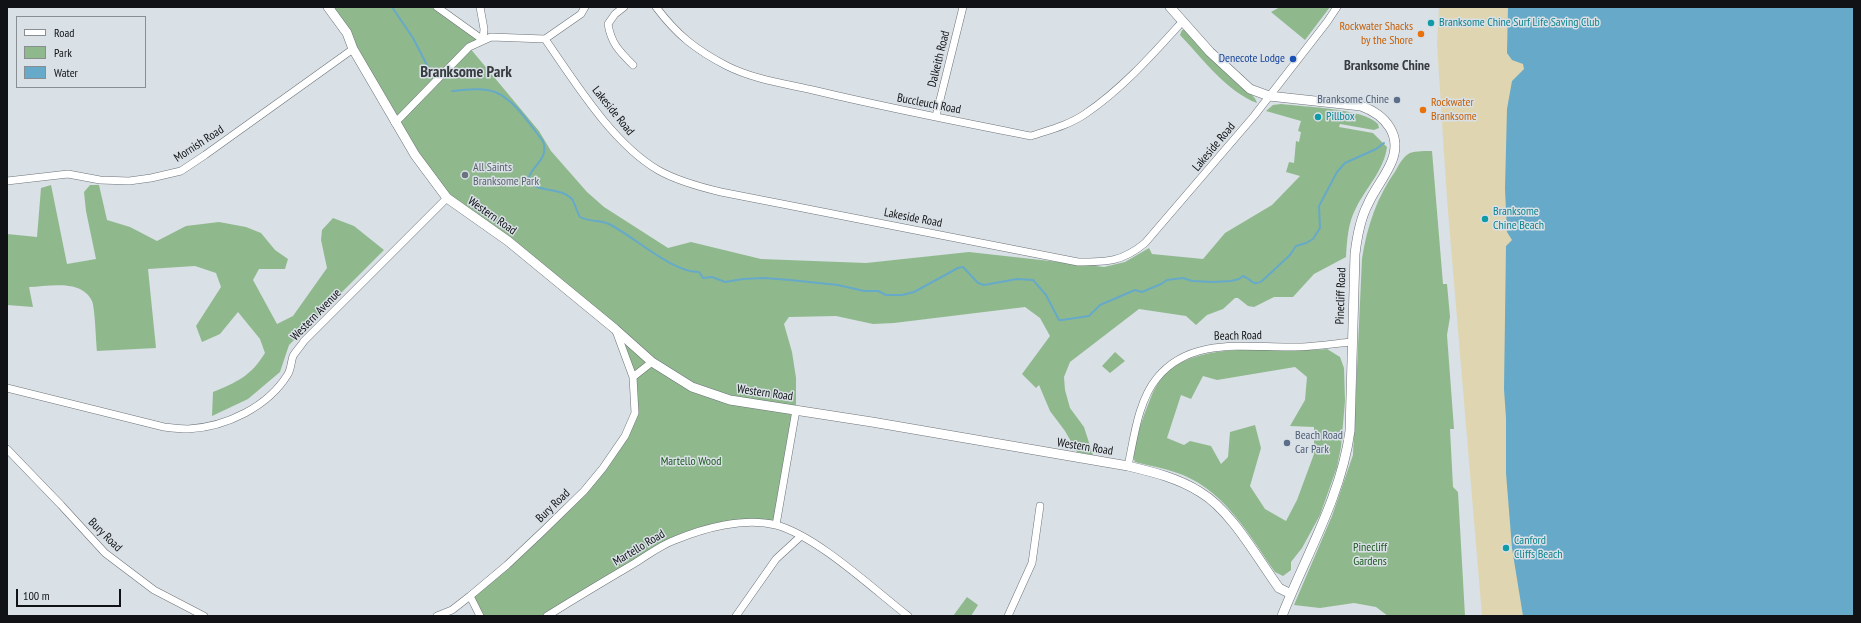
<!DOCTYPE html>
<html>
<head>
<meta charset="utf-8">
<style>
  body { margin:0 }
  #map { position:relative; width:1861px; height:623px; overflow:hidden; background:#d9e0e6; font-family:"PT Sans Narrow",sans-serif }
  canvas { display:block }
  .frame { position:absolute; inset:0; border:8px solid #101215; pointer-events:none }
  .legend { position:absolute; left:16px; top:16px; width:130px; height:72px; box-sizing:border-box; background:#d9e0e6; border:1px solid #898e92; margin:0; padding:5px 7px; list-style:none; font-size:12px; color:#101215 }
  .legend li { display:flex; align-items:center; gap:8px; height:20px }
  .legend b { width:20px; border:1px solid #898e92 }
  .scale { position:absolute; left:16px; top:589px; width:105px; height:18px; box-sizing:border-box; border:2px solid #101215; border-top:0; padding-left:5px; font-size:12px; line-height:14px; white-space:nowrap; color:#101215; -webkit-text-stroke:3px #d9e0e6; paint-order:stroke }
</style>
</head>
<body>
<div id="map">
<canvas width="1861" height="623"></canvas>
<div class="frame"></div>
<ul class="legend">
<li><b style="height:5px;background:#fff"></b>Road</li>
<li><b style="height:11px;background:#8fb98d"></b>Park</li>
<li><b style="height:11px;background:#67a9c8"></b>Water</li>
</ul>
<div class="scale">100 m</div>
</div>
<script>
const ctx = document.querySelector('canvas').getContext('2d');
ctx.lineJoin = 'round';
function paint(path, color) { ctx.fillStyle = color; ctx.fill(path, 'evenodd'); }
function stroke(path, color, width, dash) { ctx.strokeStyle = color; ctx.lineWidth = width; ctx.lineCap = dash ? 'butt' : 'round'; ctx.setLineDash(dash || []); ctx.stroke(path); }
function drawText(font, color, halo, rows, align = 'center') {
  ctx.font = font + ' "PT Sans Narrow",sans-serif'; ctx.lineWidth = 3; ctx.setLineDash([]); ctx.textBaseline = 'middle'; ctx.strokeStyle = halo; ctx.fillStyle = color; for (const [text, x, y, turn = 0] of rows) {
    ctx.save(); ctx.translate(x, y); ctx.rotate((+turn || 0) * Math.PI / 180); ctx.textAlign = isNaN(turn) ? turn : align; if (halo) ctx.strokeText(text, 0, 0); ctx.fillText(text, 0, 0); ctx.restore();
  }
}
paint(new Path2D(`
  M328,7h109l46,33 -14,7 70,84 12,20 36,41 17,15 64,41 23,-6 70,17 105,4 103,-11 135,15 21,-5 24,-14 3,6 51,5 22,-26 47,-28 28,-29 -14,-4 3,-10 5,1 2,-22 3,1 2,-10 -3,-1 3,-10 -35,-10 7,-6 8,-1c22,3 83,4 97,20l1,4 -5,2 -34,-6 -1,3 34,6 14,14c-3,23 -21,41 -31,61 -8,15 -9,32 -10,49l-32,17 -21,23h-19l-20,10 -6,-1 -10,-8h-3l-12,11 -16,6 -11,10 -10,-9 -47,-7 -69,53 -6,15 1,13 5,18 14,19 9,28 -16,-3 -12,-21 -15,-20 -11,-26 -3,3 -14,-14 28,-38 -10,-18 -15,-11 -131,16 -21,1 -37,-8 -47,1 -5,7 8,28 4,26v32l-20,115 -40,-1 -62,16 -129,76h-65l-10,-20 133,-128 32,-55 -2,-36 -18,-48 -168,-131z
  M1280,7h50l-25,33 -34,-28z
  M1182,30h3c18,19 35,39 55,56 7,5 15,9 17,17 -30,-11 -55,-45 -77,-68z
  M1432,151l11,133h4l3,33 -3,18 7,94h-4l3,58 5,5 7,124h-77l-12,-9 -22,-4 -34,5 -26,-3 38,-89 21,-61 9,-196c5,-33 15,-62 34,-89 3,-6 8,-14 14,-17 6,-2 16,-2 22,-2z
  M51,185l16,79 29,-5 -10,-48 -2,-19 6,-7h9l8,35 23,7 27,14 29,-15 33,-4 27,5 15,6 14,17 13,9 -3,10h-26l-6,11 24,44 16,-8 34,-48 -6,-28 1,-10 11,-12 21,8 30,24 -95,95 -9,27 -32,27 -36,17 1,-24c24,-10 38,-16 52,-39l-5,-14 -22,-27 -18,22 -18,8 -6,-16 25,-39 -5,-14 -21,-7 -47,3 8,79 -59,3c-1,-9 -2,-43 -5,-50 -10,-22 -43,-15 -63,-14l4,20 -26,-2v-71l30,3 4,-49z
  M1327,349l13,8 4,11 1,33 -4,46 -4,20 -17,48 -18,33 -11,14v8l-8,6 -8,-4c-26,-37 -49,-79 -92,-97 -15,-6 -32,-9 -48,-13 -5,-14 5,-34 9,-47 5,-12 9,-26 17,-36 32,-42 119,-25 166,-30zM1295,367l12,10 -2,23 -15,26 24,1v27l-17,46 -11,21 -21,-12 -15,-23 11,-38 -6,-23 -25,7 -2,25 -7,7 -10,-18 -21,-5 -6,4 -17,-7 14,-43 10,4 12,-23 14,4z
  M1115,352l10,9 -15,12 -8,-7z
  M967,597l11,8 -7,11h-18z`), '#8fb98d');
paint(new Path2D(`
  M1439,7h82l7,56 15,553h-61l-35,-417 -10,-155z`), '#dfd5b0');
paint(new Path2D(`
  M1508,7h346v609h-331l-11,-68 -6,-75v-55l-2,-29 2,-143 6,-6 -5,-8 -2,-43 2,-80 5,-28 12,-12 -1,-5 -11,-4 -5,-7z`), '#67a9c8');
stroke(new Path2D(`
  M392,7l21,31 17,33
  M452,91c14,-1 30,-4 43,1 20,8 35,33 48,49 7,20 -14,25 -15,40 11,12 33,6 44,18 3,5 5,13 8,18 9,5 20,3 29,7 26,13 62,48 90,48l4,6 9,-1 13,5 18,-3 21,-1 26,2 48,5 26,6h14l8,4h16l12,-3 44,-24 5,-1 15,16 6,2 33,-6 16,1 13,15 13,25h3l27,-4 11,-11 35,-15 7,2 19,-8 6,-4 16,-2 9,3 21,1 18,-1 8,-2 4,-3c9,3 9,11 19,5l28,-26 6,-9 10,-3 7,-4 7,-11 -1,-22 18,-34 8,-9 31,-14 8,-6`), '#67a9c8', 2);
const street = new Path2D(`
  M437,7l46,33
  M480,7l4,22 -1,11
  M624,7l-9,7 -7,10c3,19 11,27 25,41
  M656,7c21,28 40,43 71,59 28,14 61,18 90,25 71,17 143,31 214,45 18,-6 38,-11 54,-22 37,-25 67,-59 97,-92
  M545,39c30,43 67,104 113,131 19,11 42,17 63,22l357,70c29,0 44,0 67,-19l109,-127 73,-94 10,-15
  M936,116l27,-109
  M395,123l74,-76 22,-10 54,2 36,-25 4,-7
  M7,181l61,-7 32,6 29,1 22,-3 30,-7 24,-16 148,-106
  M633,377l19,-15
  M7,388l157,39c8,1 16,2 24,2 38,-2 80,-22 100,-55 3,-5 3,-12 5,-18 3,-5 8,-10 11,-15l143,-143
  M7,449l54,56 44,48 49,37 50,26
  M1128,466c6,-28 10,-65 29,-88 34,-42 90,-30 137,-31 19,0 38,-3 57,-5
  M776,525l20,-115
  M470,596l10,20
  M437,616l15,-6 18,-14 37,-31 35,-33 42,-41 19,-23 22,-32 10,-23 -2,-36 -17,-46
  M547,616c29,-18 59,-36 88,-53 13,-8 26,-18 40,-23 29,-12 69,-23 101,-15 41,11 97,64 132,91
  M736,616l40,-57 25,-23
  M1008,616l24,-53 8,-57`);
const secondary = new Path2D(`
  M328,7l19,26 6,16 62,106 32,43 61,43 107,88 37,33 40,25 38,13 142,22 256,44c25,6 50,12 72,26 32,19 57,66 79,96l12,6
  M1170,7l40,45 40,37 19,7 92,10c25,9 42,30 30,57 -6,14 -17,27 -23,41 -8,15 -11,33 -13,50l-5,177c-9,66 -44,124 -68,185`);
stroke(street, '#6d7378', 8);
stroke(secondary, '#6d7378', 10);
stroke(street, '#fff', 7);
stroke(secondary, '#fff', 9);
for (const [x, y, r, color] of [
  [1431,23,4,"#0f9aa8"],
  [1421,34,4,"#e8710a"],
  [1293,59,4,"#1a4fb4"],
  [1397,100,4,"#5c6f8a"],
  [1423,110,4,"#e8710a"],
  [1318,117,4,"#0f9aa8"],
  [465,175,4,"#6b7280"],
  [1485,219,4,"#0f9aa8"],
  [1287,443,4,"#5c6f8a"],
  [1506,548,4,"#0f9aa8"]
]) { const dot = new Path2D(); dot.arc(x, y, r, 0, 2 * Math.PI); ctx.fillStyle = color; ctx.fill(dot); stroke(dot, '#d9e0e6', 1.5); }
drawText('12px', '#0d838f', '#d9e0e6', [
  ["Branksome Chine Surf Life Saving Club",1439,23],
  ["Pillbox",1326,117],
  ["Branksome",1493,212],
  ["Chine Beach",1493,226],
  ["Canford",1514,541],
  ["Cliffs Beach",1514,555]
], 'left');
drawText('12px', '#c56008', '#d9e0e6', [
  ["Rockwater Shacks",1413,27],
  ["by the Shore",1413,41],
  ["Rockwater",1431,103,"left"],
  ["Branksome",1431,117,"left"]
], 'right');
drawText('12px', '#101215', '#d9e0e6', [
  ["Dalkeith Road",939,59,-76],
  ["Buccleuch Road",929,104,11],
  ["Lakeside Road",613,111,51],
  ["Mornish Road",199,144,-33],
  ["Lakeside Road",1214,147,-50],
  ["Western Road",492,216,35],
  ["Lakeside Road",913,218,11],
  ["Pinecliff Road",1341,296,-88],
  ["Western Avenue",316,315,-46],
  ["Beach Road",1238,336,-1],
  ["Western Road",765,393,8],
  ["Western Road",1085,447,9],
  ["Bury Road",553,506,-44],
  ["Bury Road",105,535,45],
  ["Martello Road",639,548,-31]
]);
drawText('12px', '#164399', '#d9e0e6', [
  ["Denecote Lodge",1285,59]
], 'right');
drawText('12px', '#4e5e75', '#d9e0e6', [
  ["Branksome Chine",1389,100],
  ["Beach Road",1295,436,"left"],
  ["Car Park",1295,450,"left"]
], 'right');
drawText('12px', '#5b616d', '#d9e0e6', [
  ["All Saints",473,168],
  ["Branksome Park",473,182]
], 'left');
drawText('12px', '#19571a', '#d9e0e6', [
  ["Martello Wood",691,462],
  ["Pinecliff",1370,548],
  ["Gardens",1370,562]
]);
drawText('bold 14px', '#373c41', '#d9e0e6', [
  ["Branksome Chine",1387,66]
]);
drawText('bold 16px', '#373c41', '#d9e0e6', [
  ["Branksome Park",466,72]
]);
</script>
</body>
</html>
